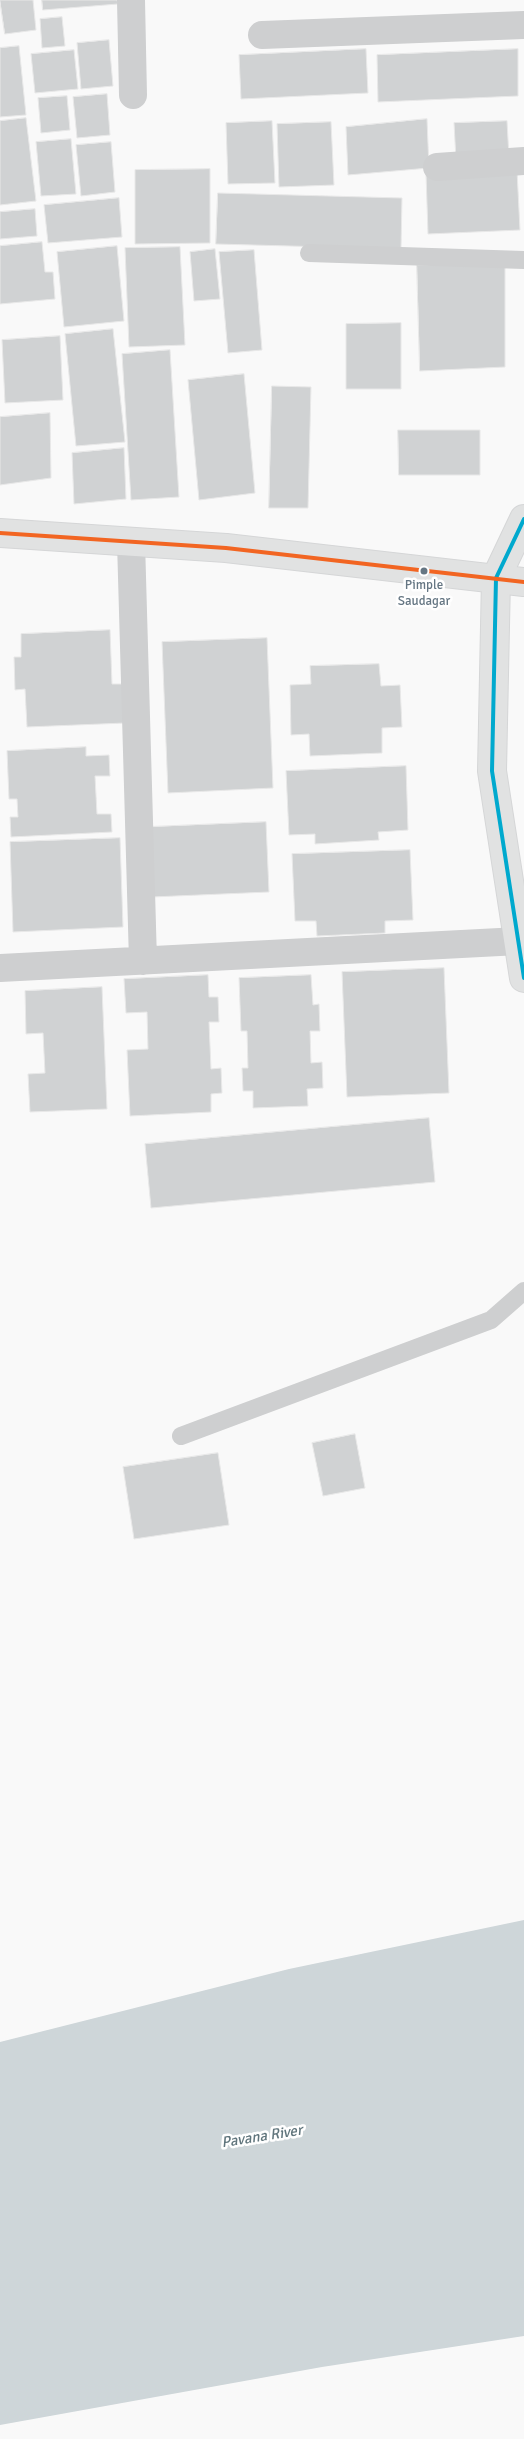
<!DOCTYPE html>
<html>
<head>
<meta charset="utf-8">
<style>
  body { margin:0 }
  canvas { display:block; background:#f9f9f9 }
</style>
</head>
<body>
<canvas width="524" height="2439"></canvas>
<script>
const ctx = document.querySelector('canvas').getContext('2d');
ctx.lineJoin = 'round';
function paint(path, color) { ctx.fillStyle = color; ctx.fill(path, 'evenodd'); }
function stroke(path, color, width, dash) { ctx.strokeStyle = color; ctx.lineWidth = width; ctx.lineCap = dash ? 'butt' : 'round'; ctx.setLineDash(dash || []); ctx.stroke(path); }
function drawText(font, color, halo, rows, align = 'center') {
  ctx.font = font + ' Signika,sans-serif'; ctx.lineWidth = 5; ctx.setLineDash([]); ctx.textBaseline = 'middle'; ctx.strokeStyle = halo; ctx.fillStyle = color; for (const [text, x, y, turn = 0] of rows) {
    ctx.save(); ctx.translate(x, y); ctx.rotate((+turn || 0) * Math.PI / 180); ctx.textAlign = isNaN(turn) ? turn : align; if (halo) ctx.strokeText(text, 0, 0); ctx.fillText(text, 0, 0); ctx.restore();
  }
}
paint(new Path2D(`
  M524,1920v416l-202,31 -322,58v-383l289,-73z`), '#ced6d9');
const building = new Path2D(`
  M0,0h33l3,30 -31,4z
  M42,0h75l1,4 -75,6z
  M62,17l3,29 -23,2 -2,-29z
  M109,40l4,46 -32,3 -4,-46z
  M19,46l7,69 -26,2v-69z
  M366,49l2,44 -127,6 -2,-44z
  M518,49v47l-140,6 -1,-47z
  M74,50l4,39 -43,4 -4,-39z
  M107,94l3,41 -33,3 -4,-41z
  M67,96l3,34 -29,3 -3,-35z
  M26,118l10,83 -36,4v-84z
  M427,119l2,49 -81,7 -2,-48z
  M272,121l3,62 -47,1 -2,-61z
  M507,121l2,36 -53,3 -2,-37z
  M331,122l3,63 -55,2 -2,-63z
  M71,139l5,55 -35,2 -5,-54z
  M111,142l4,50 -34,4 -5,-51z
  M210,169v74l-75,1v-74z
  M517,170l3,60 -92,4 -2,-60z
  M218,193l184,5 -1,51 -185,-5z
  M119,198l3,39 -74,6 -4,-38z
  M35,209l2,27 -37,3v-27z
  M42,242l3,30h8l2,27 -55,5v-58z
  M117,246l7,75 -60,6 -7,-75z
  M180,247l5,98 -56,2 -4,-99z
  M215,249l5,50 -26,2 -4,-49z
  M254,250l8,100 -34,3 -9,-101z
  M417,265h88v102l-85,4z
  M401,323v66h-55v-65z
  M113,329l12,113 -49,4 -11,-112z
  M60,336l3,64 -58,3 -3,-63z
  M170,350l9,147 -48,3 -9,-146z
  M244,374l11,119 -56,7 -11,-120z
  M272,386l39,1 -3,121h-39z
  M50,413l1,65 -51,7v-68z
  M398,430h82v45h-81z
  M124,448l2,51 -52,5 -2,-51z
  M110,630l2,54h12l1,39 -98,4 -2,-38 -10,1 -1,-33h7v-23z
  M267,638l6,150 -105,5 -6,-151z
  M379,664l2,22 19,-1 2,42 -20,1v25l-72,3 -1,-22 -18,1 -1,-50 21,-1 -1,-18z
  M86,747v9l23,-1 1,21h-15l2,38h14l1,18 -101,5 -1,-20h8l-1,-18h-8l-2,-48z
  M406,766l2,64 -30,2 1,8 -64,4v-10l-26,1 -3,-64z
  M266,822l3,70 -117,5 -3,-70z
  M120,838l3,89 -110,5 -3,-90z
  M410,850l3,70 -28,1v12l-68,3 -1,-15h-21l-3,-67z
  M444,968l5,125 -102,4 -5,-125z
  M208,975l1,22h9l1,25h-10l2,47 10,-1 1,25 -11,1v18l-81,4 -3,-66 21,-1 -1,-37 -21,1 -2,-34z
  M311,975l2,30 6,-1 1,27h-10l1,32 11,-1 1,26 -16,1 1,17 -55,2v-17h-10l-1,-23h6l-1,-37h-6l-2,-53z
  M102,987l5,122 -77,3 -2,-38 17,-1 -2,-40 -17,1 -1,-43z
  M429,1118l6,64 -284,26 -6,-64z
  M355,1434l10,54 -42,8 -11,-53z
  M218,1453l11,72 -95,14 -11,-72z`);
paint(building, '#d0d2d3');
stroke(building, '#e8e8e8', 1);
const secondary = new Path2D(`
  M524,519l-28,59 -4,193 32,207`);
const primary = new Path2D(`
  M0,533l226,15 298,34`);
stroke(secondary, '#d5d6d7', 30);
stroke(primary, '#d5d6d7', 30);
stroke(new Path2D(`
  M309,253l215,7
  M181,1436l310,-116 33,-29`), '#cecfd0', 18);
stroke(new Path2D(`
  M131,0l2,95
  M262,35l262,-10
  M437,167l87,-6
  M131,542l12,419
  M0,968l519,-27`), '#cecfd0', 28);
stroke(secondary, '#e1e2e2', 28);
stroke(primary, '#e1e2e2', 28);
stroke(new Path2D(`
  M524,519l-28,59 -4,193 32,207`), '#00a9ce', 4);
stroke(new Path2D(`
  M0,533l226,15 298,34`), '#f26522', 4);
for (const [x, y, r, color] of [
  [424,571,4.5,"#657683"]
]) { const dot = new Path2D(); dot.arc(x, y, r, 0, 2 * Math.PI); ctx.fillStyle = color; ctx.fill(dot); stroke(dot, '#fff', 2); }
drawText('13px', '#657683', '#fff', [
  ["Pimple",424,586],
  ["Saudagar",424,602]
]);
drawText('italic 15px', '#60757c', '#fff', [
  ["Pavana River",262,2137,-9]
]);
</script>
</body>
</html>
